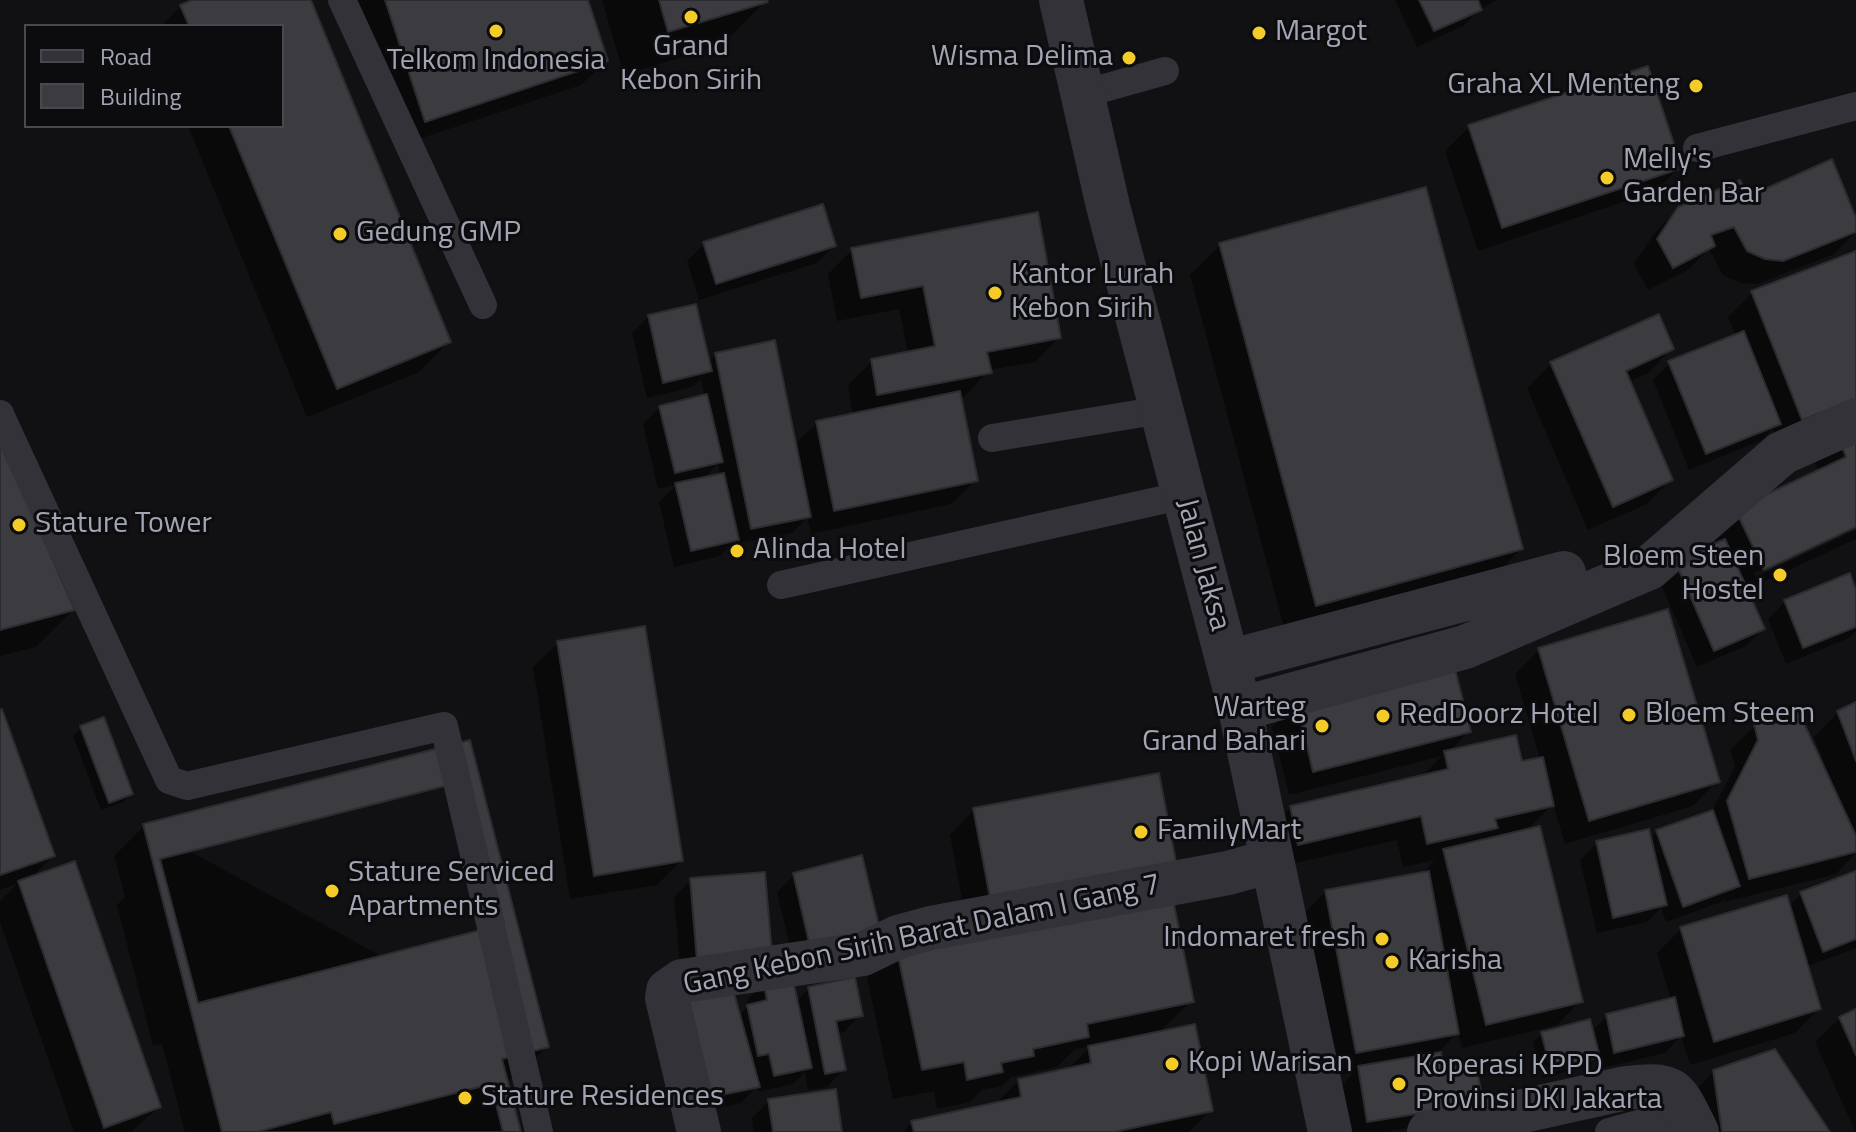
<!DOCTYPE html>
<html>
<head>
<meta charset="utf-8">
<style>
  body { margin:0 }
  #map { position:relative; width:1856px; height:1132px; overflow:hidden; background:#111113; font-family:"Titillium Web",sans-serif }
  canvas { display:block }
  .legend { position:absolute; left:24px; top:24px; width:260px; height:104px; box-sizing:border-box; background:#0c0c0e; border:2px solid #484950; margin:0; padding:10px 14px; list-style:none; font-size:24px; color:#a2a5b4 }
  .legend li { display:flex; align-items:center; gap:16px; height:40px }
  .legend b { width:40px; border:2px solid #484950 }
</style>
</head>
<body>
<div id="map">
<canvas width="1856" height="1132"></canvas>
<ul class="legend">
<li><b style="height:10px;background:#323238"></b>Road</li>
<li><b style="height:22px;background:#3b3b40"></b>Building</li>
</ul>
</div>
<script>
const ctx = document.querySelector('canvas').getContext('2d');
ctx.lineJoin = 'round';
function paint(path, color) { ctx.fillStyle = color; ctx.fill(path, 'evenodd'); }
function stroke(path, color, width, dash) { ctx.strokeStyle = color; ctx.lineWidth = width; ctx.lineCap = dash ? 'butt' : 'round'; ctx.setLineDash(dash || []); ctx.stroke(path); }
function drawText(font, color, halo, rows, align = 'center') {
  ctx.font = font + ' "Titillium Web",sans-serif'; ctx.lineWidth = 6; ctx.setLineDash([]); ctx.textBaseline = 'middle'; ctx.strokeStyle = halo; ctx.fillStyle = color; for (const [text, x, y, turn = 0] of rows) {
    ctx.save(); ctx.translate(x, y); ctx.rotate((+turn || 0) * Math.PI / 180); ctx.textAlign = isNaN(turn) ? turn : align; if (halo) ctx.strokeText(text, 0, 0); ctx.fillText(text, 0, 0); ctx.restore();
  }
}
paint(new Path2D(`
  M197,0h112l140,342 -30,30 -112,45 -119,-291h94v-100h-121l20,-20z
  M353,0h233l20,61 -25,24 -180,60z
  M602,0h163l1,1 -45,44 -97,30z
  M1395,0h102l-17,10 -17,16 -46,21z
  M1469,127l211,40 -25,24 -177,60 -33,-100z
  M1749,198l107,25v9l-22,22 -77,30 -17,-1 -17,-8 -14,-26 -21,21 -40,20 -14,-26 20,-30 25,-26z
  M704,244l130,2 -17,17 -118,37 -12,-39z
  M1220,245l301,304 -30,30 -205,56 -96,-360z
  M852,250l207,87 -24,25 -46,8 -24,26 -6,2 17,82 -25,24 -140,30 -4,-16 -15,15 -58,11v-2l-14,14 -46,11 -15,-65 18,-18 -19,5 -15,-65 17,-17 45,-10 -4,-18 -8,8 -46,11 -15,-65 17,-17 59,47 8,-9 78,91 23,-22 36,-7 -5,-31 24,-24 36,-8 -9,-44 -62,12 -9,-47zM718,464l2,11 -17,4z
  M1856,257v155l-78,31 -6,-14 -10,11 -73,30 -36,-90 17,-17 66,-27 -8,-19 24,-24z
  M1658,317l14,31 -24,25 -20,9 43,97 -24,25 -59,26 -61,-142 24,-24z
  M1856,431v94l-102,48 2,4 100,-47v9l-110,51 17,39 -17,17 -49,21 -38,-87 58,-35 -5,-10 107,-63 -4,-9 24,-24z
  M0,445l73,165 -37,37 -36,9z
  M1856,595v36l-7,7 -63,26 -18,-45 17,-17z
  M558,643l123,218 -24,24 -87,14 -37,-232z
  M1539,650l178,131 -24,25 -128,38 -12,-40 -27,27 55,170 -24,24 -95,23 -4,-16 -19,20 2,18 23,49 -80,13h-34l-8,-47 12,-13 -22,4 -30,-160 24,-25 95,-17 14,-14 -32,7 -6,-27 -123,28 -8,-36 25,-25 130,-30 21,-21 -153,39 -17,-68 25,-25 172,29 -21,22 73,11 19,-5 -25,-85z
  M1856,705v148l-20,21 -111,28 -1,-3 -3,3 -55,20 -5,-14 -14,14 -50,11 -17,-73 17,-17 52,-3 8,-8 54,-19 24,-47 -5,-16 25,-24 68,45 3,-2 -12,-32 24,-25z
  M0,712l53,144 -23,23 129,228 -28,25h-57l-74,-210v-21l17,-17 -17,6z
  M81,728l50,66 -8,8 -22,8 -28,-74z
  M1157,775l-190,151 -17,-91 24,-25z
  M144,826l403,221 -31,30 -10,3 13,52h-334l-23,-88 -9,2 -36,-141 8,-8 -11,-41z
  M861,858l-66,109 -18,-75 17,-17z
  M1856,873v75l-50,19 13,42 -24,24 -105,32 -9,-29 -16,17 -67,16 -2,-10 -6,6 -47,13 -10,-36 9,-8 49,-2 16,-16 64,-16 -14,-47 24,-24 107,-22 13,-13z
  M691,880l39,104 9,32 9,-10 -1,-6 17,-17 32,19 13,-14 51,27 -16,17 -8,1 7,37 -16,17 -19,3 -3,-18 -12,12 -35,8 -1,-5 -16,16 -56,12 -3,-126 -8,-92z
  M897,948l294,53 -32,32 52,77 -22,22h-286l9,-10 82,-17 25,-24 48,-11 24,-24 -16,3 -18,18 -46,10 -9,9 -20,4 -12,12 -33,7 -3,-18 -41,8 -26,-121z
  M1856,1011v120h-1l-40,-89 25,-24z
  M1714,1071l114,61h-133l-5,-36z
  M769,1101l71,31h-86l-2,-14z`), '#0007');
const building = new Path2D(`
  M192,0h119l140,342 -114,47 -108,-263h53v-100h-93l-9,-21z
  M385,0h203l20,61 -183,61z
  M659,0h108l1,2 -100,30z
  M1419,0h59l4,10 -48,21z
  M1648,66l34,102 -180,60 -34,-103z
  M1832,159l24,59v14l-73,29 -18,-2 -18,-8 -13,-24 -23,8 4,11 -42,22 -16,-29 21,-32 62,-27 9,16z
  M1426,187l97,362 -207,57 -97,-363z
  M823,204l13,42 -120,38 -13,-42z
  M1038,212l23,126 -74,14 5,21 -115,22 -6,-36 64,-13 -12,-60 -62,12 -10,-50z
  M1856,251v148l-54,21 -51,-129z
  M696,304l16,67 -49,12 -15,-68z
  M1659,314l15,35 -48,22 47,109 -60,27 -63,-145z
  M1744,331l37,93 -75,30 -38,-93z
  M775,340l36,177 -60,12 -36,-176z
  M960,391l18,90 -144,30 -18,-90z
  M707,394l16,68 -48,11 -16,-67z
  M1856,428v99l-92,43 -29,-61 111,-52 -8,-20z
  M0,440l75,170 -75,20z
  M724,473l15,67 -48,11 -16,-68z
  M1725,539l40,90 -51,22 -39,-90z
  M1850,573l6,17v37l-53,21 -19,-48z
  M1668,609l52,173 -131,39 -51,-173z
  M645,626l38,235 -89,15 -37,-235z
  M1453,661l18,71 -158,40 -17,-71z
  M1856,702v59l-19,-50z
  M1796,706l60,130v16l-107,27 -22,-78 31,-61 -4,-16z
  M2,709l53,147 -55,19v-165z
  M104,717l29,77 -24,9 -29,-77z
  M1516,735l6,26 21,-4 11,49 -59,13 3,9 -71,16 -6,-28 -123,29 -8,-39 158,-37 -4,-18z
  M470,740l79,307 -47,12 19,73h-299l-79,-308z
  M1159,773l18,94 -186,36 -18,-95z
  M468,780l36,144 -306,79 -38,-144z
  M1713,810l27,76 -57,21 -27,-77z
  M1540,826l43,176 -97,23 -43,-176z
  M1649,829l18,76 -54,13 -17,-77z
  M862,855l19,79 -70,17 -18,-78z
  M75,861l86,246 -57,21 -86,-247z
  M1429,871l30,163 -103,19 -31,-163z
  M1856,871v68l-33,13 -23,-60z
  M765,872l8,93 -75,8 -8,-95z
  M1171,890l23,112 -107,22 2,13 -56,12 1,7 -33,7 2,9 -36,8 -3,-18 -42,8 -26,-124z
  M1787,895l34,114 -107,33 -34,-115z
  M792,975l20,93 -38,8 -5,-22 -11,2 -11,-51 20,-5 -4,-19z
  M855,977l8,39 -27,5 10,49 -21,4 -17,-87z
  M731,982l29,105 -58,12 -27,-105z
  M1675,997l9,39 -70,17 -8,-39z
  M1856,1009v46l-17,-38z
  M1590,1019l10,38 -49,14 -10,-39z
  M1195,1024l18,87 -99,21h-200l-3,-11 110,-24 -3,-18 73,-16 -3,-17z
  M1775,1049l55,83h-108l-9,-62z
  M1441,1052l2,16 33,-5 7,40 -116,19 -9,-56z
  M491,1084l12,48h-246l74,-20 3,12z
  M836,1089l6,43h-69l-5,-33z`);
paint(building, '#3b3b40');
stroke(building, '#2c2b2f', 2);
stroke(new Path2D(`
  M342,0l141,305
  M1083,94l82,-23
  M1697,148l159,-42
  M0,414l169,366 18,6 257,-60 95,406
  M992,438l169,-28
  M781,585l403,-90
  M1609,1132l66,-18 4,18`), '#323238', 28);
stroke(new Path2D(`
  M1061,0l47,206 132,503 90,423
  M1228,662l336,-89
  M1240,709l225,-62 184,-79 133,-115 74,-33
  M699,1132l-32,-134 1,-7 14,-10 181,-27 35,-17 33,-9 297,-55 43,-12
  M1429,1132l197,-44c51,-6 49,1 71,44`), '#323238', 44);
for (const [x, y, r, color] of [
  [691,17,8,"#f4cb28"],
  [496,31,8,"#f4cb28"],
  [1259,33,8,"#f4cb28"],
  [1129,58,8,"#f4cb28"],
  [1696,86,8,"#f4cb28"],
  [1607,178,8,"#f4cb28"],
  [340,234,8,"#f4cb28"],
  [995,293,8,"#f4cb28"],
  [19,525,8,"#f4cb28"],
  [737,551,8,"#f4cb28"],
  [1780,575,8,"#f4cb28"],
  [1629,715,8,"#f4cb28"],
  [1383,716,8,"#f4cb28"],
  [1322,726,8,"#f4cb28"],
  [1141,832,8,"#f4cb28"],
  [332,891,8,"#f4cb28"],
  [1382,939,8,"#f4cb28"],
  [1392,962,8,"#f4cb28"],
  [1172,1064,8,"#f4cb28"],
  [1399,1084,8,"#f4cb28"],
  [465,1098,8,"#f4cb28"]
]) { const dot = new Path2D(); dot.arc(x, y, r, 0, 2 * Math.PI); ctx.fillStyle = color; ctx.fill(dot); stroke(dot, '#0c0c0e', 3); }
drawText('30px', '#a2a5b4', '#0c0c0e', [
  ["Margot",1275,33],
  ["Grand",691,48,"center"],
  ["Kebon Sirih",691,82,"center"],
  ["Wisma Delima",1113,58,"right"],
  ["Telkom Indonesia",496,62,"center"],
  ["Graha XL Menteng",1680,86,"right"],
  ["Melly's",1623,161],
  ["Garden Bar",1623,195],
  ["Gedung GMP",356,234],
  ["Kantor Lurah",1011,276],
  ["Kebon Sirih",1011,310],
  ["Stature Tower",35,525],
  ["Alinda Hotel",753,551],
  ["Bloem Steen",1764,558,"right"],
  ["Hostel",1764,592,"right"],
  ["Warteg",1306,709,"right"],
  ["Grand Bahari",1306,743,"right"],
  ["Bloem Steem",1645,715],
  ["RedDoorz Hotel",1399,716],
  ["FamilyMart",1157,832],
  ["Stature Serviced",348,874],
  ["Apartments",348,908],
  ["Indomaret fresh",1366,939,"right"],
  ["Karisha",1408,962],
  ["Kopi Warisan",1188,1064],
  ["Koperasi KPPD",1415,1067],
  ["Provinsi DKI Jakarta",1415,1101],
  ["Stature Residences",481,1098]
], 'left');
drawText('30px', '#a2a5b4', '#0c0c0e', [
  ["Jalan Jaksa",1202,565,75],
  ["Gang Kebon Sirih Barat Dalam I Gang 7",922,936,-12]
]);
</script>
</body>
</html>
